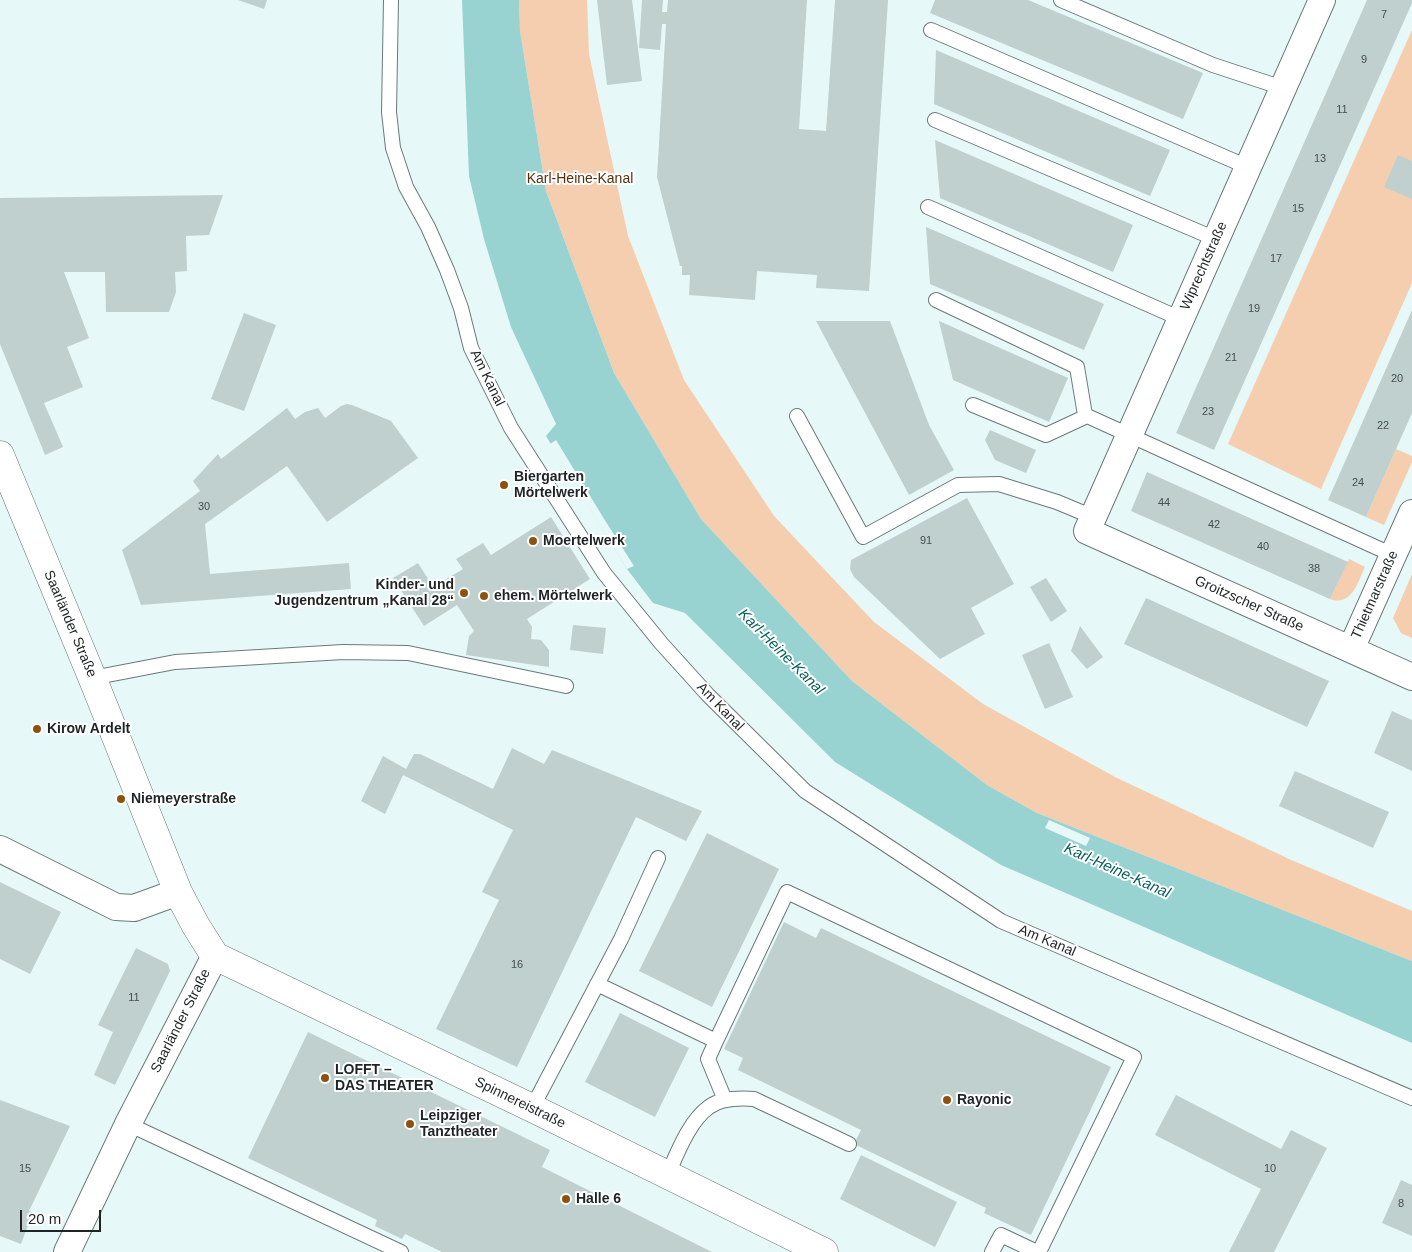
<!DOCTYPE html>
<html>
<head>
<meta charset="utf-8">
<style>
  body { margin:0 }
  #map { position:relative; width:1412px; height:1252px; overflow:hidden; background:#e6f8f7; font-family:Helvetica,sans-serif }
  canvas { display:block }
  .scale { position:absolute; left:20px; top:1210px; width:81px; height:22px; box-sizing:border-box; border:2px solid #1e2424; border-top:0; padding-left:6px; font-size:15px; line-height:18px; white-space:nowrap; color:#1e2424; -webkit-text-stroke:4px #fff; paint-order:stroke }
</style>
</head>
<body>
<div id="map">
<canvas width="1412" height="1252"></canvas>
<div class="scale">20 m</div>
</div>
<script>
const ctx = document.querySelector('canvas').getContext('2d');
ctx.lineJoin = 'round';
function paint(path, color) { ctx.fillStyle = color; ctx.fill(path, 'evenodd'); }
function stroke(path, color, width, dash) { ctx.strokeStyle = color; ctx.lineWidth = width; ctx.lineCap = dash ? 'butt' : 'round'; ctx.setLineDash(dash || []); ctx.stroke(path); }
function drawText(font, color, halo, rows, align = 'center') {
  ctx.font = font + ' Helvetica,sans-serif'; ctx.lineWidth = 4; ctx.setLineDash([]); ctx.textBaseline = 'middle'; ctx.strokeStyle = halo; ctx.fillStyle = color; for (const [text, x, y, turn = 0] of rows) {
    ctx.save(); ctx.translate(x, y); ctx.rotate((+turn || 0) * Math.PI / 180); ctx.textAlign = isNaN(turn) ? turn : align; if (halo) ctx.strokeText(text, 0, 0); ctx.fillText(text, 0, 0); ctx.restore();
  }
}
paint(new Path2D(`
  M519,0h68l2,54 39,182 56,144 90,136 100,106 109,82 132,73 174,82 123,52v50l-375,-148 -50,-28 -135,-104 -151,-162 -87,-146 -68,-182 -26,-160z
  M1412,30v253l-91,206 -93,-45z
  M1396,449l16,7v6l-28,63 -18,-8z
  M1349,559l16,8c-7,14 -13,40 -35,32z
  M1412,574v64l-11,-5 -8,-15z`), '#f4ceaf');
paint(new Path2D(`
  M462,0h57l1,31 26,160 68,182 87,146 151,162 135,104 50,28 375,148v82l-411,-178 -166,-103 -150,-149 -32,-10 -26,-34 -81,-133 10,-12 -45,-97 -27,-88 -15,-63z`), '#98d3d2');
paint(new Path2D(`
  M556,440l50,82 28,44 -7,3 -77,-125z
  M1049,820l41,18 -4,8 -41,-18z`), '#e6f8f7');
paint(new Path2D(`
  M238,0h29l-3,9z
  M597,0h35l10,81 -35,4z
  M642,0h21l-1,12h5l1,-12h139l-8,129 27,2 9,-131h53l-19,291 -53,-3 1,-13 -60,-4 -2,29 -66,-5 1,-20h-8v-9h-2l-23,-89 9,-153h-4l-2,26 -21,-2z
  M935,0h93l175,73 -20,46 -253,-106z
  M1367,0h45v3l-198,447 -38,-17z
  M936,50l234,100 -20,46 -216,-92z
  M935,140l198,85 -20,47 -173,-74z
  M1398,155l14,6v38l-28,-12z
  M223,195l-14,40 -23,1 1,35 -12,1 1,20 -7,20h-63l-1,-40h-41l25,66 -22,9 16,40 -39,16 19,44 -18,8 -45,-111v-146z
  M926,227l178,77 -20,46 -154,-66z
  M1412,310v103l-46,104 -38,-17z
  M244,313l32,12 -32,86 -33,-12z
  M816,321h74l39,104 25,45 -45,25z
  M939,321l129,57 -19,44 -96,-42z
  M347,404l5,1 39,16 27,37 -91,64 -40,-56 -82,58 5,50 139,-11 2,26 -210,16 -19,-55 78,-59 -7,-10 25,-27 3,5 66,-51 8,11 10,-7 13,-4 7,10 16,-12z
  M990,430l46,20 -10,23 -31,-13 -10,-20z
  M1147,472l201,90 -18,37 -199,-88z
  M967,498l47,86 -43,24 14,26 -45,25 -86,-82 -4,-8 1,-9z
  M551,517l39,62 -63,40 5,8 -1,12 10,1 8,10v17l-83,-12 3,-19 5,-5 -17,-26 -33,21 -31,-48 25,-15 15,24 30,-18 -7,-10 27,-16 8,12z
  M1046,578l21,33 -16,11 -21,-35z
  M1146,598l183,83 -22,46 -183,-83z
  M573,625l33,3 -3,26 -33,-4z
  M1080,626l23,31 -16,12 -16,-18z
  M1049,643l24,54 -28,12 -23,-54z
  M1392,711l20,9v51l-38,-18z
  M512,748l32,16 8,-14 150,61 -16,30 -50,-24 -119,250 -81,-38 63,-129 -17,-8 31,-62 -110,-55 -18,39 -24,-13 22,-45 23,13 8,-15h6l73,35z
  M1295,771l94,41 -16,36 -94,-42z
  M707,833l72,36 -67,138 -73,-36z
  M0,882l61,30 -31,62 -30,-15z
  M784,922l32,16 5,-10 290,139 -80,168 -47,-22 2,-5 -132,-64 7,-14 -123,-60 5,-12 -19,-9z
  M136,948l32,16 2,7 -55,114 -21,-10 19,-43 -15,-7z
  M620,1013l69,35 -34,69 -70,-35z
  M308,1032l242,118 -8,17 170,85h-270l-37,-18 -3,5 -27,-13 2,-6 -129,-62z
  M1176,1095l105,54 10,-19 36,18 -53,104h-45l32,-63 -106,-54z
  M0,1100l70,26 -41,85 4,1 -12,32 -21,-8z
  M861,1155l96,47 -22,45 -95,-48z
  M1401,1180l11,5v51l-30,-13z`), '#bfd0cf');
const service = new Path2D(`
  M391,0l-2,112 4,36 13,39 22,40 19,43 14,38 10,40 40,80 93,145 57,70 47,52 97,96 196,130 411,177
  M1061,0l152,65 70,23
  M931,30l317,137
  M935,120l281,119
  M928,207l253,112
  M936,300l141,67 8,48 308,140
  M973,405l73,30 41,-19
  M797,416l66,121 95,-52 41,-1 58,18 36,15
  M92,678l83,-16 168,-10 65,1 158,33
  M597,984l119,57 71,-149 347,165 -95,195
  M716,1041l-8,18 17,41
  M532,1108l89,-169 37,-81
  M128,1124l273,128
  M667,1176c10,-22 22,-55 42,-69 12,-9 31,-9 45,-8l95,45
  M992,1252l9,-17 36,17`);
const minor = new Path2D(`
  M1322,0l-235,531 325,146
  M1351,649l61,-136
  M0,849l116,58 18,1 44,-16
  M67,1252l61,-128 87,-168`);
const tertiary = new Path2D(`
  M0,455l94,227 84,210 18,34 19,30 317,152 292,144`);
stroke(service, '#6b7a79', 16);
stroke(minor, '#6b7a79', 28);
stroke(tertiary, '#6b7a79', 29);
stroke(service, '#fff', 14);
stroke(minor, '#fff', 26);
stroke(tertiary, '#fff', 28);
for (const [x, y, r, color] of [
  [504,485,5,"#8d5210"],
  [533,541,5,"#8d5210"],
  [464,593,5,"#8d5210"],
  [484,596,5,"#8d5210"],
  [37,729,5,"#8d5210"],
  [121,799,5,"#8d5210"],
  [325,1078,5,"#8d5210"],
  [947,1100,5,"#8d5210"],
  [410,1124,5,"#8d5210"],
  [566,1199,5,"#8d5210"]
]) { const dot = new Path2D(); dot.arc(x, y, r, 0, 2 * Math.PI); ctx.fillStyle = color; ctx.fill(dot); stroke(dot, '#fff', 2); }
drawText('11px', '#464f4f', null, [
  ["7",1384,15],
  ["9",1364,60],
  ["11",1342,110],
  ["13",1320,159],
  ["15",1298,209],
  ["17",1276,259],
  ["19",1254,309],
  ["21",1231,358],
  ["20",1397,379],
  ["23",1208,412],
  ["22",1383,426],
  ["24",1358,483],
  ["44",1164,503],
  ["30",204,507],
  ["42",1214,525],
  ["91",926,541],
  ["40",1263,547],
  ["38",1314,569],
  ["16",517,965],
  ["11",134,998],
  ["15",25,1169],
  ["10",1270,1169],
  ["8",1401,1204]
]);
drawText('14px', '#55310b', '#fff', [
  ["Karl-Heine-Kanal",580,179]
]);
drawText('14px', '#1e2424', '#fff', [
  ["Wiprechtstraße",1204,266,-66],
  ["Am Kanal",487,378,64],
  ["Thietmarstraße",1375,595,-66],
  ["Groitzscher Straße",1249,604,24],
  ["Saarländer Straße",70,624,67],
  ["Am Kanal",720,707,46],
  ["Am Kanal",1047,941,23],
  ["Saarländer Straße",181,1021,-63],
  ["Spinnereistraße",520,1103,26]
]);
drawText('bold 14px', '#1e2424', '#fff', [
  ["Biergarten",514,477],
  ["Mörtelwerk",514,493],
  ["Moertelwerk",543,541],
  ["Kinder- und",454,585,"right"],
  ["Jugendzentrum „Kanal 28“",454,601,"right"],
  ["ehem. Mörtelwerk",494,596],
  ["Kirow Ardelt",47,729],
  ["Niemeyerstraße",131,799],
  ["LOFFT –",335,1070],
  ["DAS THEATER",335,1086],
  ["Rayonic",957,1100],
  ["Leipziger",420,1116],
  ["Tanztheater",420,1132],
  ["Halle 6",576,1199]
], 'left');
drawText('italic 15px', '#0a5f5f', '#fff', [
  ["Karl-Heine-Kanal",781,652,45],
  ["Karl-Heine-Kanal",1117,871,24]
]);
</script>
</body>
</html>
